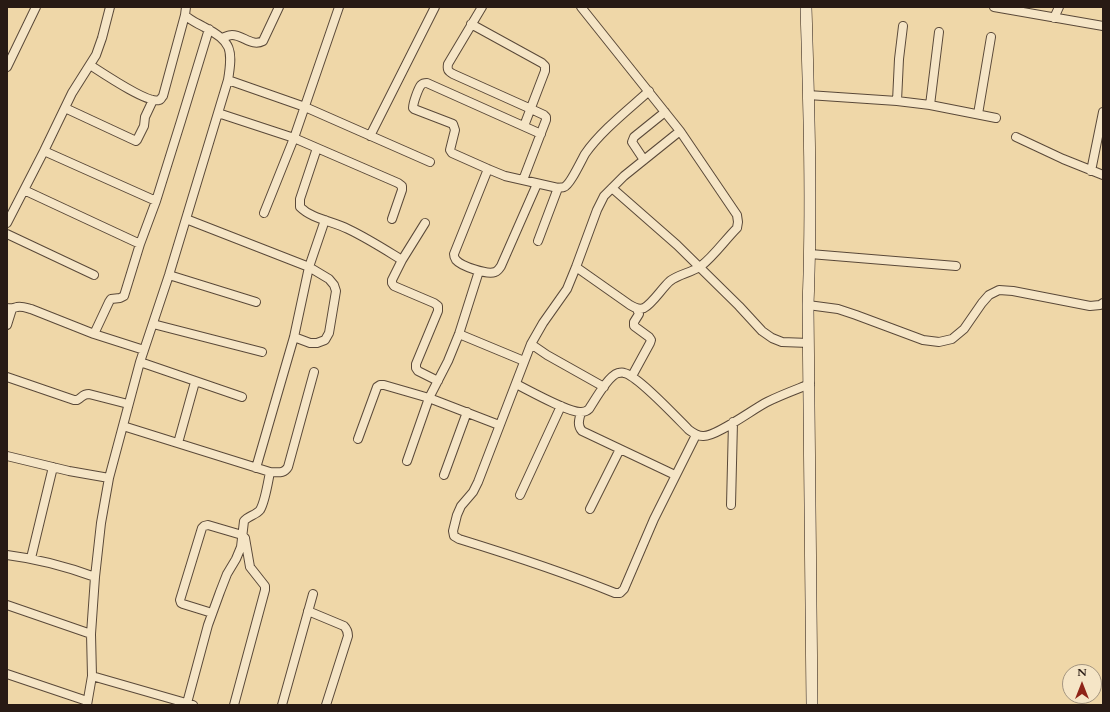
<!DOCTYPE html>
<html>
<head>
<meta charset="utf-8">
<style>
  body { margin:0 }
  #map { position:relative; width:1110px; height:712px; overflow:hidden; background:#efd7a8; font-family:Cardo,serif }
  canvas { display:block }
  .frame { position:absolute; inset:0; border:8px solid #281a14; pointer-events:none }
  .north { position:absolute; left:1062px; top:664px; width:40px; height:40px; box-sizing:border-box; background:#f5e5c6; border:1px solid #a3947f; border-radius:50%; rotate:0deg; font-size:11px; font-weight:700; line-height:16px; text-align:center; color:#281a14 }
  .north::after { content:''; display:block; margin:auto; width:14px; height:18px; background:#8f2418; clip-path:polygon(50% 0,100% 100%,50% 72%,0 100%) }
</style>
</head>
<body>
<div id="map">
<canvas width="1110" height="712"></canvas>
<div class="frame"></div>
<div class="north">N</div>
</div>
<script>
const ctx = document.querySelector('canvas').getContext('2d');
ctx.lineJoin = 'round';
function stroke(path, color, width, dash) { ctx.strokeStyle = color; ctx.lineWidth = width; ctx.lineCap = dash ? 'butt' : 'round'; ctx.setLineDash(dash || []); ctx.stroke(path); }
const street = new Path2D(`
  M482,7l-34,57c-1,6 0,7 5,10l78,35 13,6 2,2v3l-23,60
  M994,7l109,19
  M1054,18l5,-11
  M471,24l71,39 3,3v5l-21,55
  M222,38c3,-1 7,-3 10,-3 11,0 20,12 31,6l16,-34
  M90,65c11,7 58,39 69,35 2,0 2,-2 4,-4l22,-81
  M7,67l29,-60
  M228,80l77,27 125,55
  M808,95l89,6 33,4 66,13
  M897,101l2,-42 4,-33
  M930,105l9,-73
  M65,108l71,33 1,-1 7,-14 1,-9 8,-17
  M218,113l76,25 104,45 4,3v4l-10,29
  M978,114l13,-77
  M680,131l-56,45 -20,20 -7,14 -21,57 -9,22 -24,34 -12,21 -53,138 -5,10 -12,14 -4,9 -4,16 1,5 5,3c52,16 104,33 156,54h5l4,-4 30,-70 42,-84
  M541,134l-114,-51c-3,0 -4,0 -6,2 -3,4 -8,18 -8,23l1,1 39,15 2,6 -5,20 2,3 36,16 17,7 53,12c2,-1 4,0 6,-1 6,-2 17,-26 21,-33 16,-23 43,-44 64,-63
  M370,136l65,-129
  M1016,137l47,22 40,16
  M317,148l-17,51v8c12,12 32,14 48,22 19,9 36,20 54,31
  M44,151l112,50
  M644,160l-12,-18 2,-5 31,-25
  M488,169l-34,85c0,3 0,3 2,6 5,6 31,15 39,12 3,-1 4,-3 6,-6l36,-82
  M1091,171l12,-59
  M612,188l65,57 62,61 23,25 10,7 10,4 27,1
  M24,190l116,54
  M264,213l30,-75 45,-131
  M186,219l123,48 20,12 5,6 2,6 -7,42 -4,7 -8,3h-7l-16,-6
  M7,223l37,-72 28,-58 24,-38 6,-17 8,-31
  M425,223l-23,37 -10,20v3l2,3 40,17 4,3v5l-22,53v4l2,3 20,10
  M7,234l87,41
  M538,241l20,-53
  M810,254l146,12
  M576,267l54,38c5,3 9,5 14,3 9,-5 18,-20 26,-27 9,-7 21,-8 31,-15 13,-10 24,-26 36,-38l1,-6 -1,-7 -57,-84 -99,-124
  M169,275l87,27
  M808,305l30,4 18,6 67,25 16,2 13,-3 12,-10 18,-26 7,-8 10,-5 14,1 77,15 10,-1 3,-2
  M7,308c4,1 6,0 10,-1 5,-1 10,1 14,2l63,25 50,16
  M153,324l109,28
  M7,325l5,-16
  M94,334l15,-32 2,-3 9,-1 4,-2 16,-52 16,-43 25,-80 28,-92
  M459,334l65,27
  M531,344l16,11 57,32
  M140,362l102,35
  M632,376l18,-33 1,-3 -2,-3 -15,-11v-4l5,-8 -2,-5
  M7,377l67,23h3c5,-2 5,-6 12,-6l39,10
  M516,384c12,6 53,29 65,28 3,0 6,-1 8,-3 6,-9 19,-33 29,-36 2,0 4,-1 6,0 13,2 54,46 65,57 4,3 8,6 14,6 13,1 50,-27 64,-34 14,-7 28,-12 43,-18
  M581,412c-2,8 -4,13 1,19l93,44
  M123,426l147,46c8,0 14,2 18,-5l26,-95
  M358,439l19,-52 3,-2h4l45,13 70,27
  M178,443l17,-61
  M7,456l62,15 40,7
  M407,461l22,-63 19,-37 11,-27 20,-63
  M256,468l38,-131 15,-70 16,-47
  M444,475l23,-63
  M520,495l41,-89
  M731,505l2,-83
  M590,509l30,-60
  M7,555c32,4 58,11 88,22
  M31,558l22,-91
  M7,605l84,29
  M308,611l36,15c3,3 4,5 4,10l-22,69
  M212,613l-29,-9 -2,-1 -1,-3 22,-72 2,-2 4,-1 34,10 3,3 5,29 15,19v4l-31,115
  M7,674l80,27
  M92,676l101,29
  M187,703l21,-78 12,-33 7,-18 9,-15 5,-12 3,-26c4,-5 12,-6 16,-11 5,-8 8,-28 10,-38
  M87,705l5,-29 -1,-42 4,-57 6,-54 8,-45 31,-116 29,-87 59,-195c5,-30 4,-39 -24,-53 -7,-4 -13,-6 -19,-12l1,-8
  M282,705l31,-111`);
const secondary = new Path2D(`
  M806,7c3,99 6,199 2,298l4,400`);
stroke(street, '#5a4939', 10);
stroke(secondary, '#281a14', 12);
stroke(street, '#f5e5c6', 8);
stroke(secondary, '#f5e5c6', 11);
</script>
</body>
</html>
